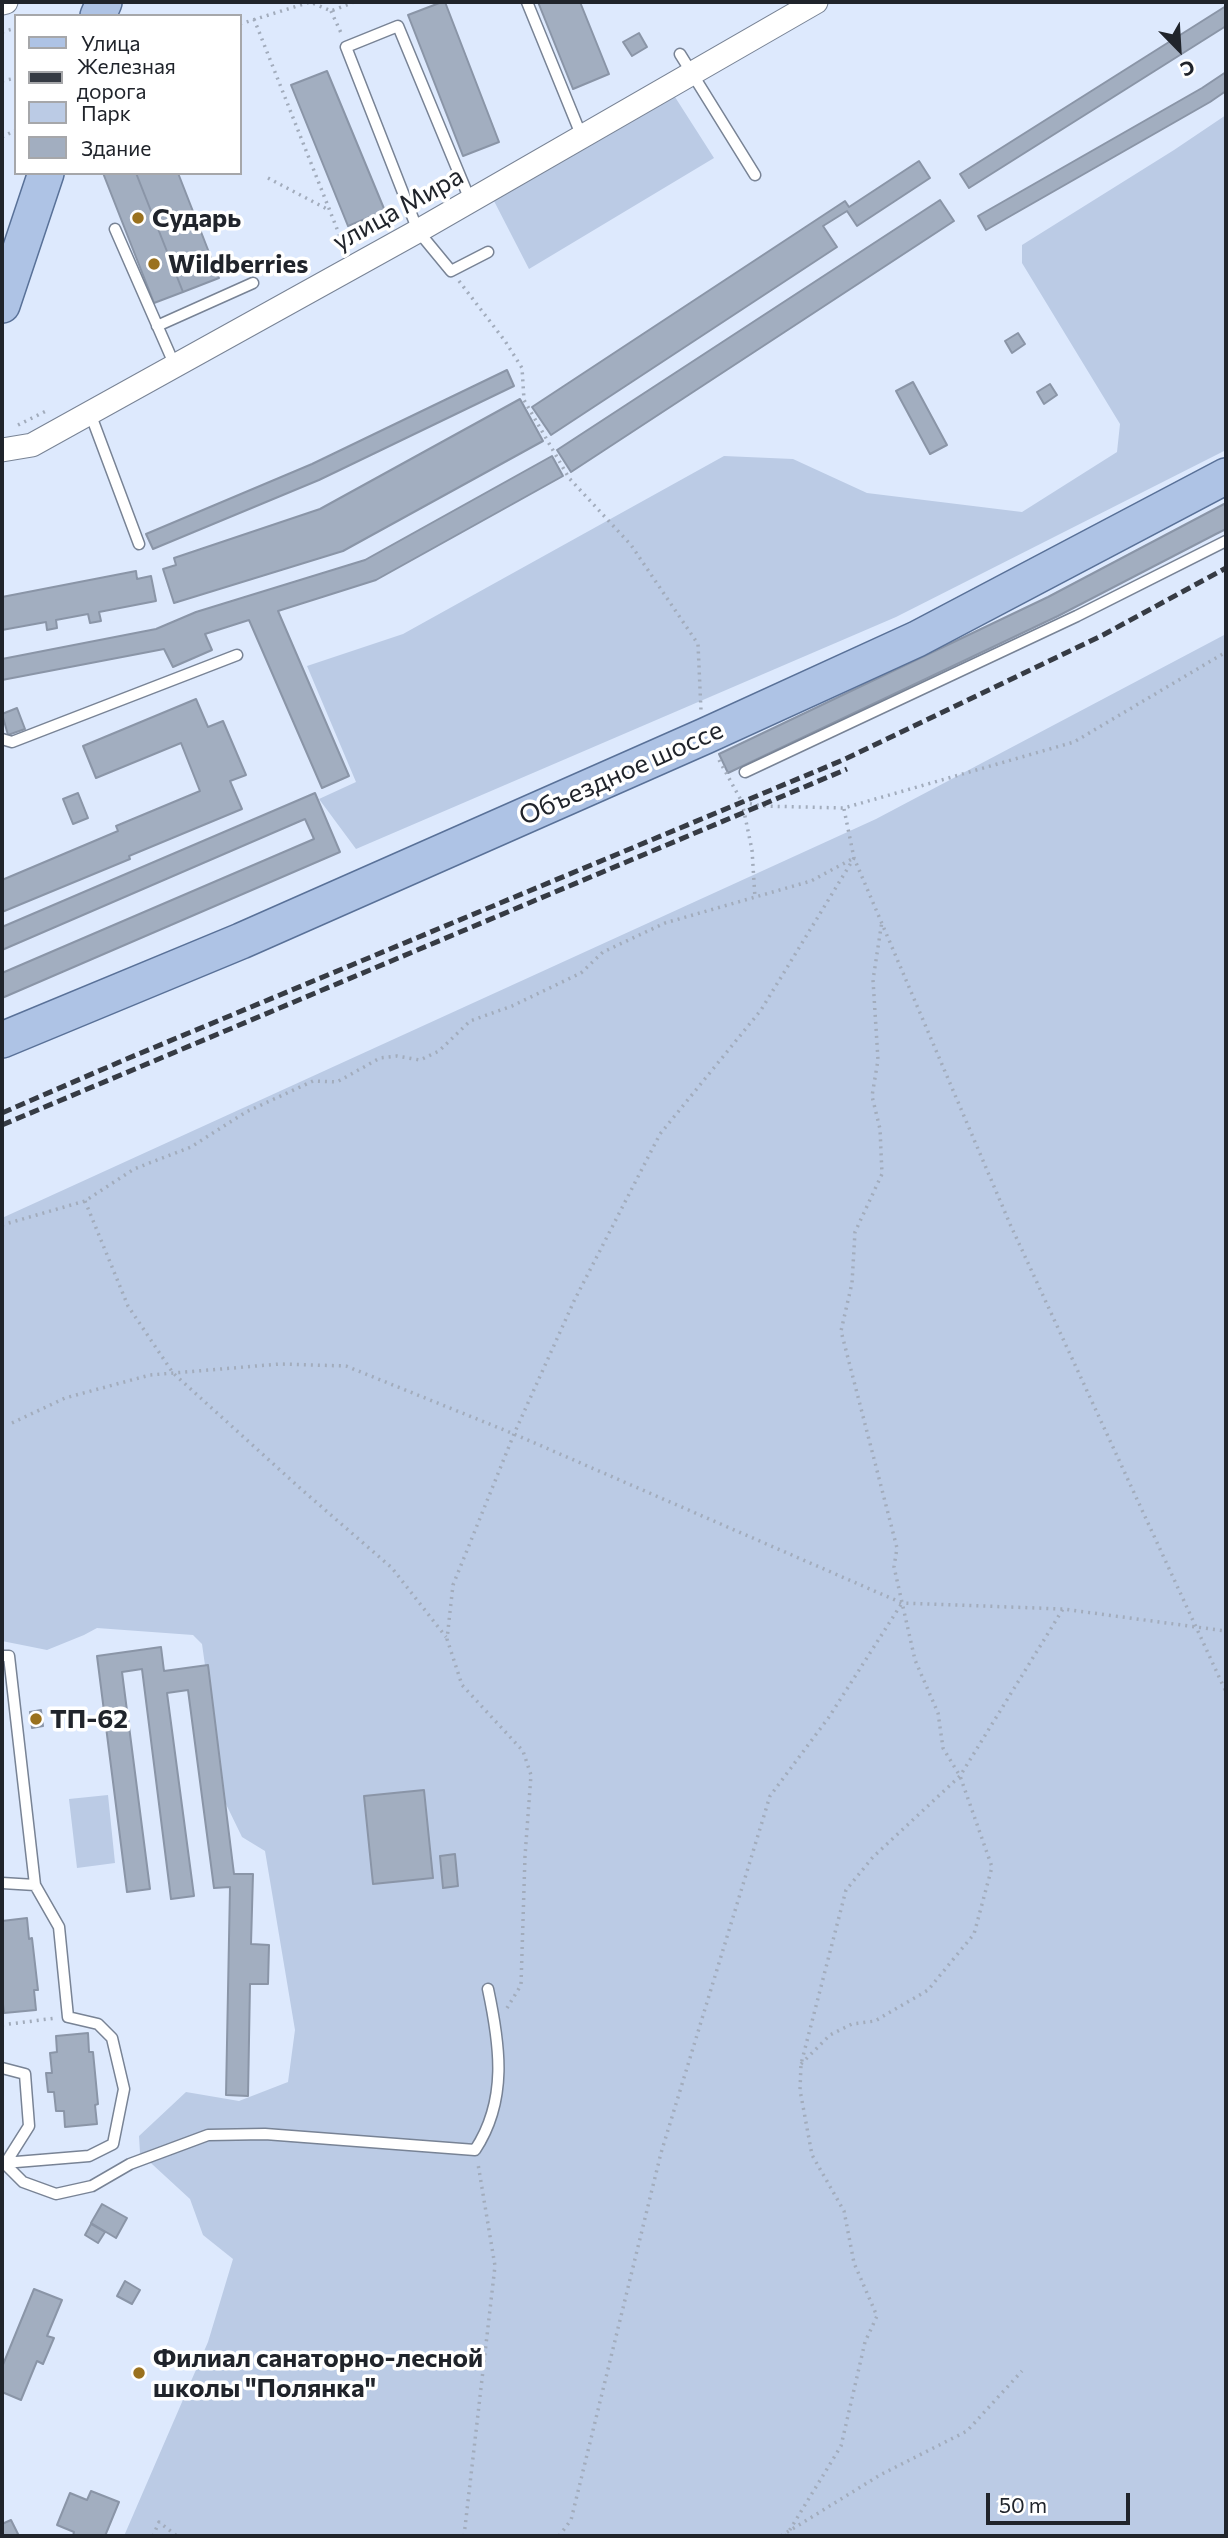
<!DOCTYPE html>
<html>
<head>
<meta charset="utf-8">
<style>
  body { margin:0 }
  #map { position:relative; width:1228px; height:2538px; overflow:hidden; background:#dde9fd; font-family:Commissioner,sans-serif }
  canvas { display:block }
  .frame { position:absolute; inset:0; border:4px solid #20242b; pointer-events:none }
  .legend { position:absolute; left:14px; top:14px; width:228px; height:161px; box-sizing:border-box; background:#fff; border:2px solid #a6a7aa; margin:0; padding:9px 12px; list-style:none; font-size:21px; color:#20242b }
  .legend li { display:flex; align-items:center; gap:14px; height:35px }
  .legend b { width:35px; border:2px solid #a6a7aa }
  .north { position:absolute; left:1144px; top:14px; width:70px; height:70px; -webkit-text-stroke:5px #fff; paint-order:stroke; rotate:156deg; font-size:19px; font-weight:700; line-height:28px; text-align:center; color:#20242b }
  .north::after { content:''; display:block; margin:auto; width:24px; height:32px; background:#20242b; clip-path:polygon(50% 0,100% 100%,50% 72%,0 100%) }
  .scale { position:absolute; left:986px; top:2493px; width:144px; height:32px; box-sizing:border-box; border:4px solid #20242b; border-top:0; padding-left:9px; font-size:21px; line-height:24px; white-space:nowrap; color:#20242b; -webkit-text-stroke:5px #fff; paint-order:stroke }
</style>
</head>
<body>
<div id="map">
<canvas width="1228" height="2538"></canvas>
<div class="frame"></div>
<ul class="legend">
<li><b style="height:9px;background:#aec3e5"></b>Улица</li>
<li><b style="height:9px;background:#363b44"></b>Железная дорога</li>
<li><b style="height:19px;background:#bbcbe5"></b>Парк</li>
<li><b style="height:19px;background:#a2aec0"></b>Здание</li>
</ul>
<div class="north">С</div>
<div class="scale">50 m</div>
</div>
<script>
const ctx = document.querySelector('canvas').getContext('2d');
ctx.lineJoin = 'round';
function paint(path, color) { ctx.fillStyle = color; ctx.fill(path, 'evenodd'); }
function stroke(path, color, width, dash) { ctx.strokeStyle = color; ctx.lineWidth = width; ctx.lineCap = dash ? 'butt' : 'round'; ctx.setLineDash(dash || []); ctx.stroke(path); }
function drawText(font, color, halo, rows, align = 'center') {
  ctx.font = font + ' Commissioner,sans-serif'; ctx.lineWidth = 7; ctx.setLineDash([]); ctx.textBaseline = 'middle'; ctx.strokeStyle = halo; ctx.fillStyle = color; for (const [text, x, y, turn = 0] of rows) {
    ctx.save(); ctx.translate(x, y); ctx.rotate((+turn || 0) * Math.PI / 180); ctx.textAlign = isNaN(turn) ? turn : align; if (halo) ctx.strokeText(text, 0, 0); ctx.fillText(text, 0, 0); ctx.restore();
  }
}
paint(new Path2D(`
  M675,97l39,61 -185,111 -35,-68z
  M1226,115v335l-330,167 -540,232 -37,-50 37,-17 -49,-116 96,-32 321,-178 69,3 74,34 155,19 95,-60 3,-28 -98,-161v-18l152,-95z
  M1226,634v1902h-1102l84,-194 25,-83 -30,-24 -13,-36 -50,-46 -1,-17 47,-44 53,9 49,-19 7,-52 -30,-179 -23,-14 -18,-37 -22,-156 -9,-9 -96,-7 -13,7 -37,15 -45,-9v-423l874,-399z
  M108,1795l7,68 -38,5 -8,-69z`), '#bbcbe5');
const building = new Path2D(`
  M442,2h3l54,140 -36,14 -55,-141z
  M538,2h42l29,72 -36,15z
  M1226,6v20l-257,162 -9,-14z
  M639,33l8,14 -15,9 -9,-14z
  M327,71l58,140 -37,15 -57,-141z
  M1226,72v19l-16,11 -224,128 -8,-14 224,-128z
  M919,161l11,17 -73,48 -10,-15 -24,15 14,21 -286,188 -19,-28 313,-206 4,6z
  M103,173h33l47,119 -29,11z
  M136,173h42l41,105 -36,14z
  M940,200l14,21 -383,251 -14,-22z
  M1018,333l7,11 -13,9 -7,-12z
  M507,370l7,16 -195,94 -166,69 -7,-15 166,-70z
  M913,382l34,63 -17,9 -34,-63z
  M1050,384l7,11 -13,9 -7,-12z
  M520,399l23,42 -200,110 -169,52 -11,-34 13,-4 -2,-7 146,-49z
  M552,456l11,20 -187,104 -98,31 71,165 -27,12 -73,-168 -44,14 7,16 -39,17 -9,-18 -162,31v-21l154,-30 40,-17 169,-52z
  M1226,503v26l-10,5 -158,82 -330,157 -9,-19 329,-157z
  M136,571l1,8 14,-3 5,25 -57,11 2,9 -11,2 -2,-9 -32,6 1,8 -10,2 -1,-8 -44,8v-33z
  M196,699l12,28 15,-6 23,54 -16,6 12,28 -113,47 1,3 -128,53v-32l116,-49 -2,-5 84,-35 -19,-48 -85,35 -13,-32z
  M17,708l8,21 -17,6 -6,-21z
  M78,793l10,25 -15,6 -10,-25z
  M315,793l25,59 -338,146v-25l312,-134 -9,-20 -303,131v-23z
  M161,1647l3,24 44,-6 26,209h19l-2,70 18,1 -1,39h-18l-2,112 -22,-1 4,-208 -16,1 -26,-198 -21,3 27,203 -23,3 -29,-230 -20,3 28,217 -23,3 -30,-236z
  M41,1710l2,16 -11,2 -2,-16z
  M424,1790l9,88 -60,6 -9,-88z
  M455,1854l3,32 -15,2 -3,-32z
  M27,1918l2,21 3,-1 6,52h-4l2,20 -32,3 -2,-17v-75z
  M88,2033l1,19h4l5,52 -3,1 2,19 -32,3 -1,-16h-8l-2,-19h-6l-2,-19h6l-2,-20 7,-1 -1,-16z
  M102,2204l25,14 -11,20 -25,-15z
  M91,2224l14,8 -7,11 -13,-8z
  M125,2281l15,9 -8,14 -15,-8z
  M34,2289l28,11 -15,36 7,2 -11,26 -6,-3 -16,39 -19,-8v-25z
  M91,2491l28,11 -14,34h-32l1,-4 -17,-7 13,-32 17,7z
  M11,2520l8,16h-17v-12z`);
paint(building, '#a2aec0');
stroke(building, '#8a95a7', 2);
const service = new Path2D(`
  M527,2l55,135
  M680,54l75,121
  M470,200l-72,-174 -52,21 72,184 33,40 37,-19
  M115,229l60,137
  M157,326l96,-43
  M90,413l49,131
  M2,739l10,3 225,-87
  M745,772l332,-156 149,-75
  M2,1656h7l26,229 24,42 9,90 30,7 14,14 12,51 -11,55 -24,12 -85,7
  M2,1883l33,2
  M2,2068l23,6 4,52 -24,38 18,18 33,12 36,-8 38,-22 78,-29 57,-1 210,16c33,-50 25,-105 13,-161`);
const minor = new Path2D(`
  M2,3l4,-1
  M2,450l30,-5 386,-214 398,-229`);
const primary = new Path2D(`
  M98,16l6,-14
  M2,305l44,-132
  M2,1040l239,-99 464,-205 212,-97 309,-163`);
stroke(service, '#788395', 13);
stroke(minor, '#788395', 25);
stroke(primary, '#597198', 38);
stroke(new Path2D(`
  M331,11l11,24
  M254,19l91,230
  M240,24l70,-22 21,9 23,-9
  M2,32l14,-4
  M2,81l14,-3
  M2,137l14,-7
  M268,178l59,31
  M459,281l46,60 17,27 2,32 45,78 62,67 67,99 3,67
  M18,425l28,-14
  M719,760l23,42 20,4 82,2 230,-66 152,-90
  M742,802l10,48 3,48
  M844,809l10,49 156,366 216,468
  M85,1201l43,105 45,67 128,116 91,79 54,69
  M2,1225l83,-24 49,-32 57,-22 55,-35 67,-31 24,1 43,-24 17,-2 23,4 19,-9 31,-30 42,-15 69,-33 22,-21 62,-29 146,-42 41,-22
  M12,1423l53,-25 85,-23 130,-11 66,2 168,68 388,169 161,6 163,22
  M507,2008l14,-23 4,-129 6,-81 -8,-24 -61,-66 -15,-46 6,-54 61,-151 60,-133 86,-167 101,-124 93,-152
  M2,2025l54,-7
  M801,2064l29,-29 22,-11 23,-3 53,-31 46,-56 18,-67 -32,-91 -17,-28 -5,-35 -23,-53 -21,-93 3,-19 -56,-217 11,-48 3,-51 27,-58 -2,-45 -8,-33 6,-36 -5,-80 9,-59
  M153,2536l6,-14 18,14
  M464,2536l31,-270 -17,-102
  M559,2536l12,-16 90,-367 109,-357 59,-79 73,-114
  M781,2536l99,-61 87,-44 55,-60
  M786,2536l55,-90 24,-104 12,-26 -23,-53 -10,-52 -32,-56 -12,-65 1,-26 45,-174 27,-33 87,-81 103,-167`), '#a2acbc', 3.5, [2, 5]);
stroke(service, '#fff', 10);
stroke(minor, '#fff', 23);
stroke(primary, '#aec3e5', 35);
stroke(new Path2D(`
  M2,1113l122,-53 719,-300 260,-125 123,-67
  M2,1125l845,-356`), '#363b44', 5, [10, 5]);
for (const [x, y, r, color] of [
  [138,218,7,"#9a711e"],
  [154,264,7,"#9a711e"],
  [36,1719,7,"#9a711e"],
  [139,2373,7,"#9a711e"]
]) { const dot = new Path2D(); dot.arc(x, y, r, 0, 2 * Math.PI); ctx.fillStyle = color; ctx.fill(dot); stroke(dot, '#fff', 2.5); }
drawText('26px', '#20242b', '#fff', [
  ["улица Мира",398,209,-29],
  ["Объездное шоссе",621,773,-24]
]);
drawText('bold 26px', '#20242b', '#fff', [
  ["Сударь",152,218],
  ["Wildberries",168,264],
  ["ТП-62",50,1719],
  ["Филиал санаторно-лесной",153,2358],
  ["школы \"Полянка\"",153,2388]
], 'left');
</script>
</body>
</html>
